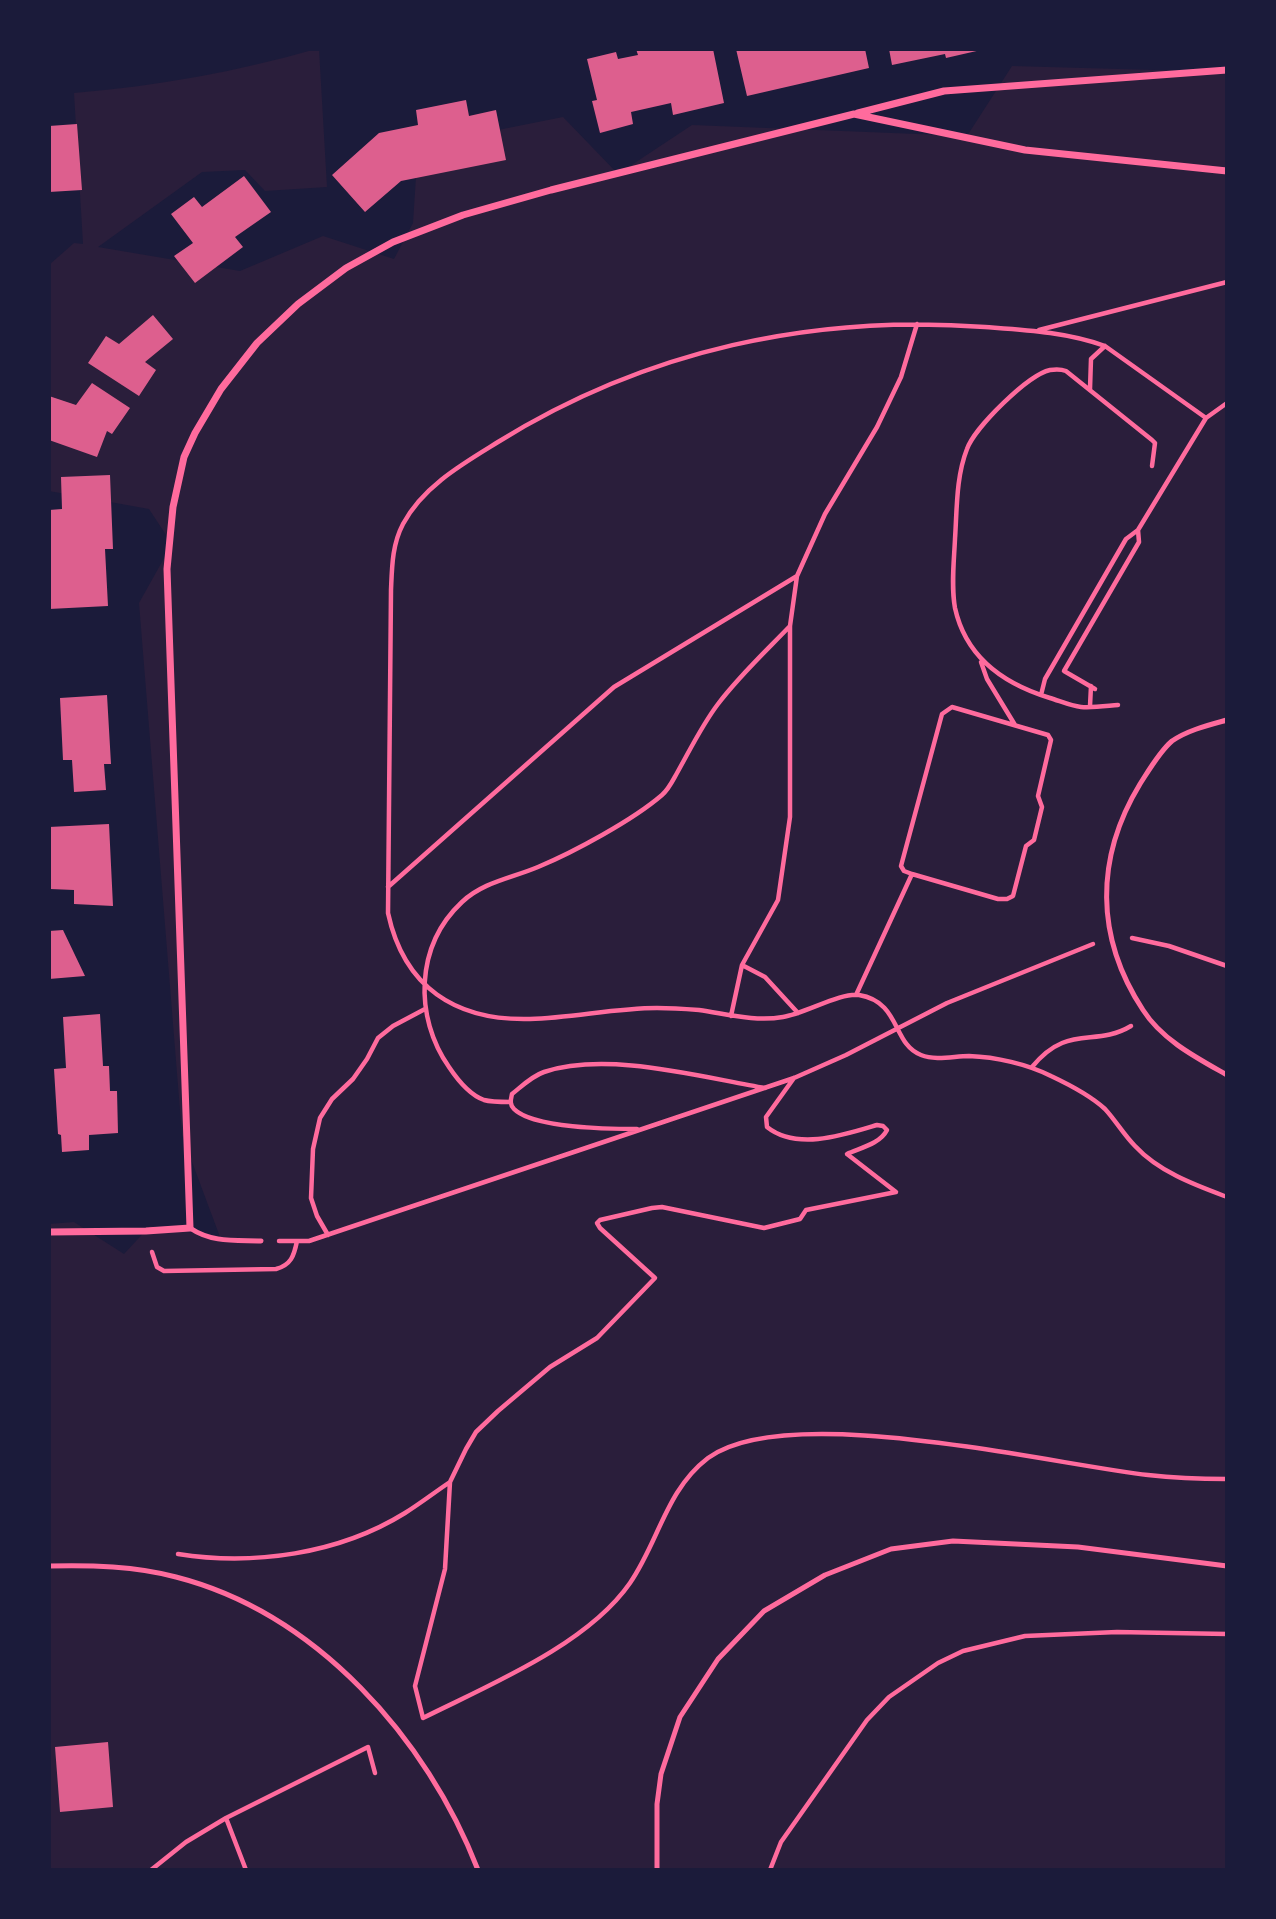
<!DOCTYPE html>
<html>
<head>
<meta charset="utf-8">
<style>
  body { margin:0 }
  #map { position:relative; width:1276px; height:1919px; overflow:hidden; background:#1b1b3a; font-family:"IBM Plex Sans",sans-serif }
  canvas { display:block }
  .frame { position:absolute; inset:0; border:51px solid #1b1b3a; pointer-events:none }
</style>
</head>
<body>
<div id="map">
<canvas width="1276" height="1919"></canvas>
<div class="frame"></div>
</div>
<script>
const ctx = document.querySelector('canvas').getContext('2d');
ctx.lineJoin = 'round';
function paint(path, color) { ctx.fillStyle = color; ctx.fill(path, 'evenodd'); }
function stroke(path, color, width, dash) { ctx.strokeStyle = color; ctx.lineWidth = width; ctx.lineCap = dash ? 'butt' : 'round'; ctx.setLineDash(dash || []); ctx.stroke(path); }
paint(new Path2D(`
  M316,49h3l8,138 -62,4 -20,-21 -43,2 -104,75 142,24 83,-35 71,23 19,-36 5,-77 145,-29 55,57 74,-49 275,11 45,-70 215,6v1798h-1178v-646l25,-2 50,32 26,-28 70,11 -38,-102 -43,-532 33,-59 -23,-35 -100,-18v-226l25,-22 9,1 -9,-151c83,-7 162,-21 242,-44z`), '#2a1e3b');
paint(new Path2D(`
  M636,49h77l11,54 -51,12 -2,-12 -40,9 2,12 -33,9 -8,-32 5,-1 -10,-41 29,-7 2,7 20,-4z
  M736,49h129l4,19 -122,28z
  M889,49h92v1l-35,8 -1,-4 -53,11z
  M466,100l3,16 27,-6 10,50 -105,21 -36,31 -33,-37 47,-42 39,-8 -2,-15z
  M77,124l5,66 -33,2v-66z
  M244,176l27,36 -36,25 8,10 -48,36 -21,-27 19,-13 -22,-29 23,-17 8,10z
  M153,315l20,24 -28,23 11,8 -17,26 -51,-33 18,-27 13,8z
  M92,383l38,25 -18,26 -5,-3 -10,26 -48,-17v-44l27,9z
  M110,475l3,74h-8l3,57 -59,3v-99l13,-1 -1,-32z
  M107,695l4,69h-7l2,26 -32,2 -2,-32h-9l-3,-62z
  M109,824l4,82 -39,-2v-14l-24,-1 -1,-62z
  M63,930l22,46 -36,3v-48z
  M100,1014l3,52h6l1,25h7l1,42 -29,2v15l-27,2 -1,-17 -3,-1 -4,-65 12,-1 -3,-51z
  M108,1742l5,65 -53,5 -5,-65z`), '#dd5f8e');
stroke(new Path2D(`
  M1039,330l188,-48
  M1090,389l1,-30 14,-13
  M1206,418l-101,-72c-39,-14 -80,-16 -120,-19 -172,-13 -339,23 -487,115 -34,21 -75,44 -95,82 -11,21 -11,43 -12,66l-3,323c16,74 67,108 142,106 43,-1 84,-11 127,-11 14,0 29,1 42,2 28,4 56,12 84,7 21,-3 58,-25 76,-22 42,7 33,49 62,60 15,6 33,1 48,1 27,1 58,8 82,20 17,8 40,20 54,33 11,12 19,26 30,37 24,26 60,39 92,51
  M1138,530l68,-112 21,-15
  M981,662l6,17 28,46
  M1041,695l4,-16 81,-140 12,-9 1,12 -75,129 31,18
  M1118,705c-12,1 -25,3 -37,2 -10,-1 -21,-6 -31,-9 -46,-14 -84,-40 -95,-90 -4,-22 -1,-47 0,-69 2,-30 1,-62 12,-90 8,-22 61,-74 83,-79 6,-1 11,-1 16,1l86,69 3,3 -3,23
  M1090,706l1,-20
  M952,707l96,28 3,5 -13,56 4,11 -8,33 -8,6 -13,50 -6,3h-9l-86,-25 -8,-3 -3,-5 41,-152z
  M388,887l226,-200 183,-111
  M1132,938l37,8 58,20
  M856,995l56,-121
  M798,1013l-33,-36 -23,-12 36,-65 12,-83v-191l7,-50 28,-62 52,-87 24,-50 16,-53
  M731,1016l11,-51
  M1032,1067c36,-44 62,-19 99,-41
  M794,1078l-28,39 1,10c30,24 77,8 110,-2l6,1 4,4c-7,14 -27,18 -40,24l49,38 -90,18 -6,9 -36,9 -102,-21 -10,1 -52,12 -3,3 3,5 55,50 -58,60 -47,29 -52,44 -22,21 -10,17 -16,33 -5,87 -30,117 8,32c66,-33 164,-73 207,-135 29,-42 36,-93 78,-125 79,-58 342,6 440,17 26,3 53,4 79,4
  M510,1102c-8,0 -19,0 -26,-2 -14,-5 -27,-21 -35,-33 -35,-50 -34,-121 13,-165 21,-20 50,-24 76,-35 36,-15 95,-47 124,-72 7,-6 11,-15 15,-22 13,-23 25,-48 41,-69 21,-28 48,-53 72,-78
  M637,1129c-27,0 -104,-1 -123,-20 -5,-5 -3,-10 -2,-15 10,-8 20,-18 32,-22 63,-21 156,5 221,16
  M328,1235l-11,-19 -6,-18 2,-49 7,-31 12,-19 21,-20 14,-20 11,-21 15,-12 32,-17
  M279,1241h30l485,-163 52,-23 101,-52 146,-59
  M152,1252l5,15 7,4 112,-2c15,-4 18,-13 21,-28
  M178,1554c75,12 161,0 227,-41 16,-10 30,-21 45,-31
  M226,1818l20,52
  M151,1870l35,-28 40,-24 142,-71 7,26
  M770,1870l11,-28 86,-122 22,-23 49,-34 25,-12 62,-15 92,-4 110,2`), '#ff6b9d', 4.5);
stroke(new Path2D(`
  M1227,720c-18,5 -39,10 -55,21 -12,10 -23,29 -32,43 -45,74 -45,153 3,226 19,30 54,48 84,65
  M190,1228c22,15 46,12 71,13
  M49,1566c42,-1 86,0 127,11 140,36 251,161 302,293
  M657,1870v-66l4,-30 19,-57 38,-58 46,-48 61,-36 66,-26 62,-8 125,6 149,19`), '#ff6b9d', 5);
stroke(new Path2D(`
  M858,113l86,-22 283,-21
  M49,1232l97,-1 44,-3 -23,-659 6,-62 11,-50 11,-24 26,-44 36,-46 41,-39 48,-36 47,-26 70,-27 88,-25 303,-76 171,36 202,21`), '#ff6b9d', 7);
</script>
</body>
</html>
